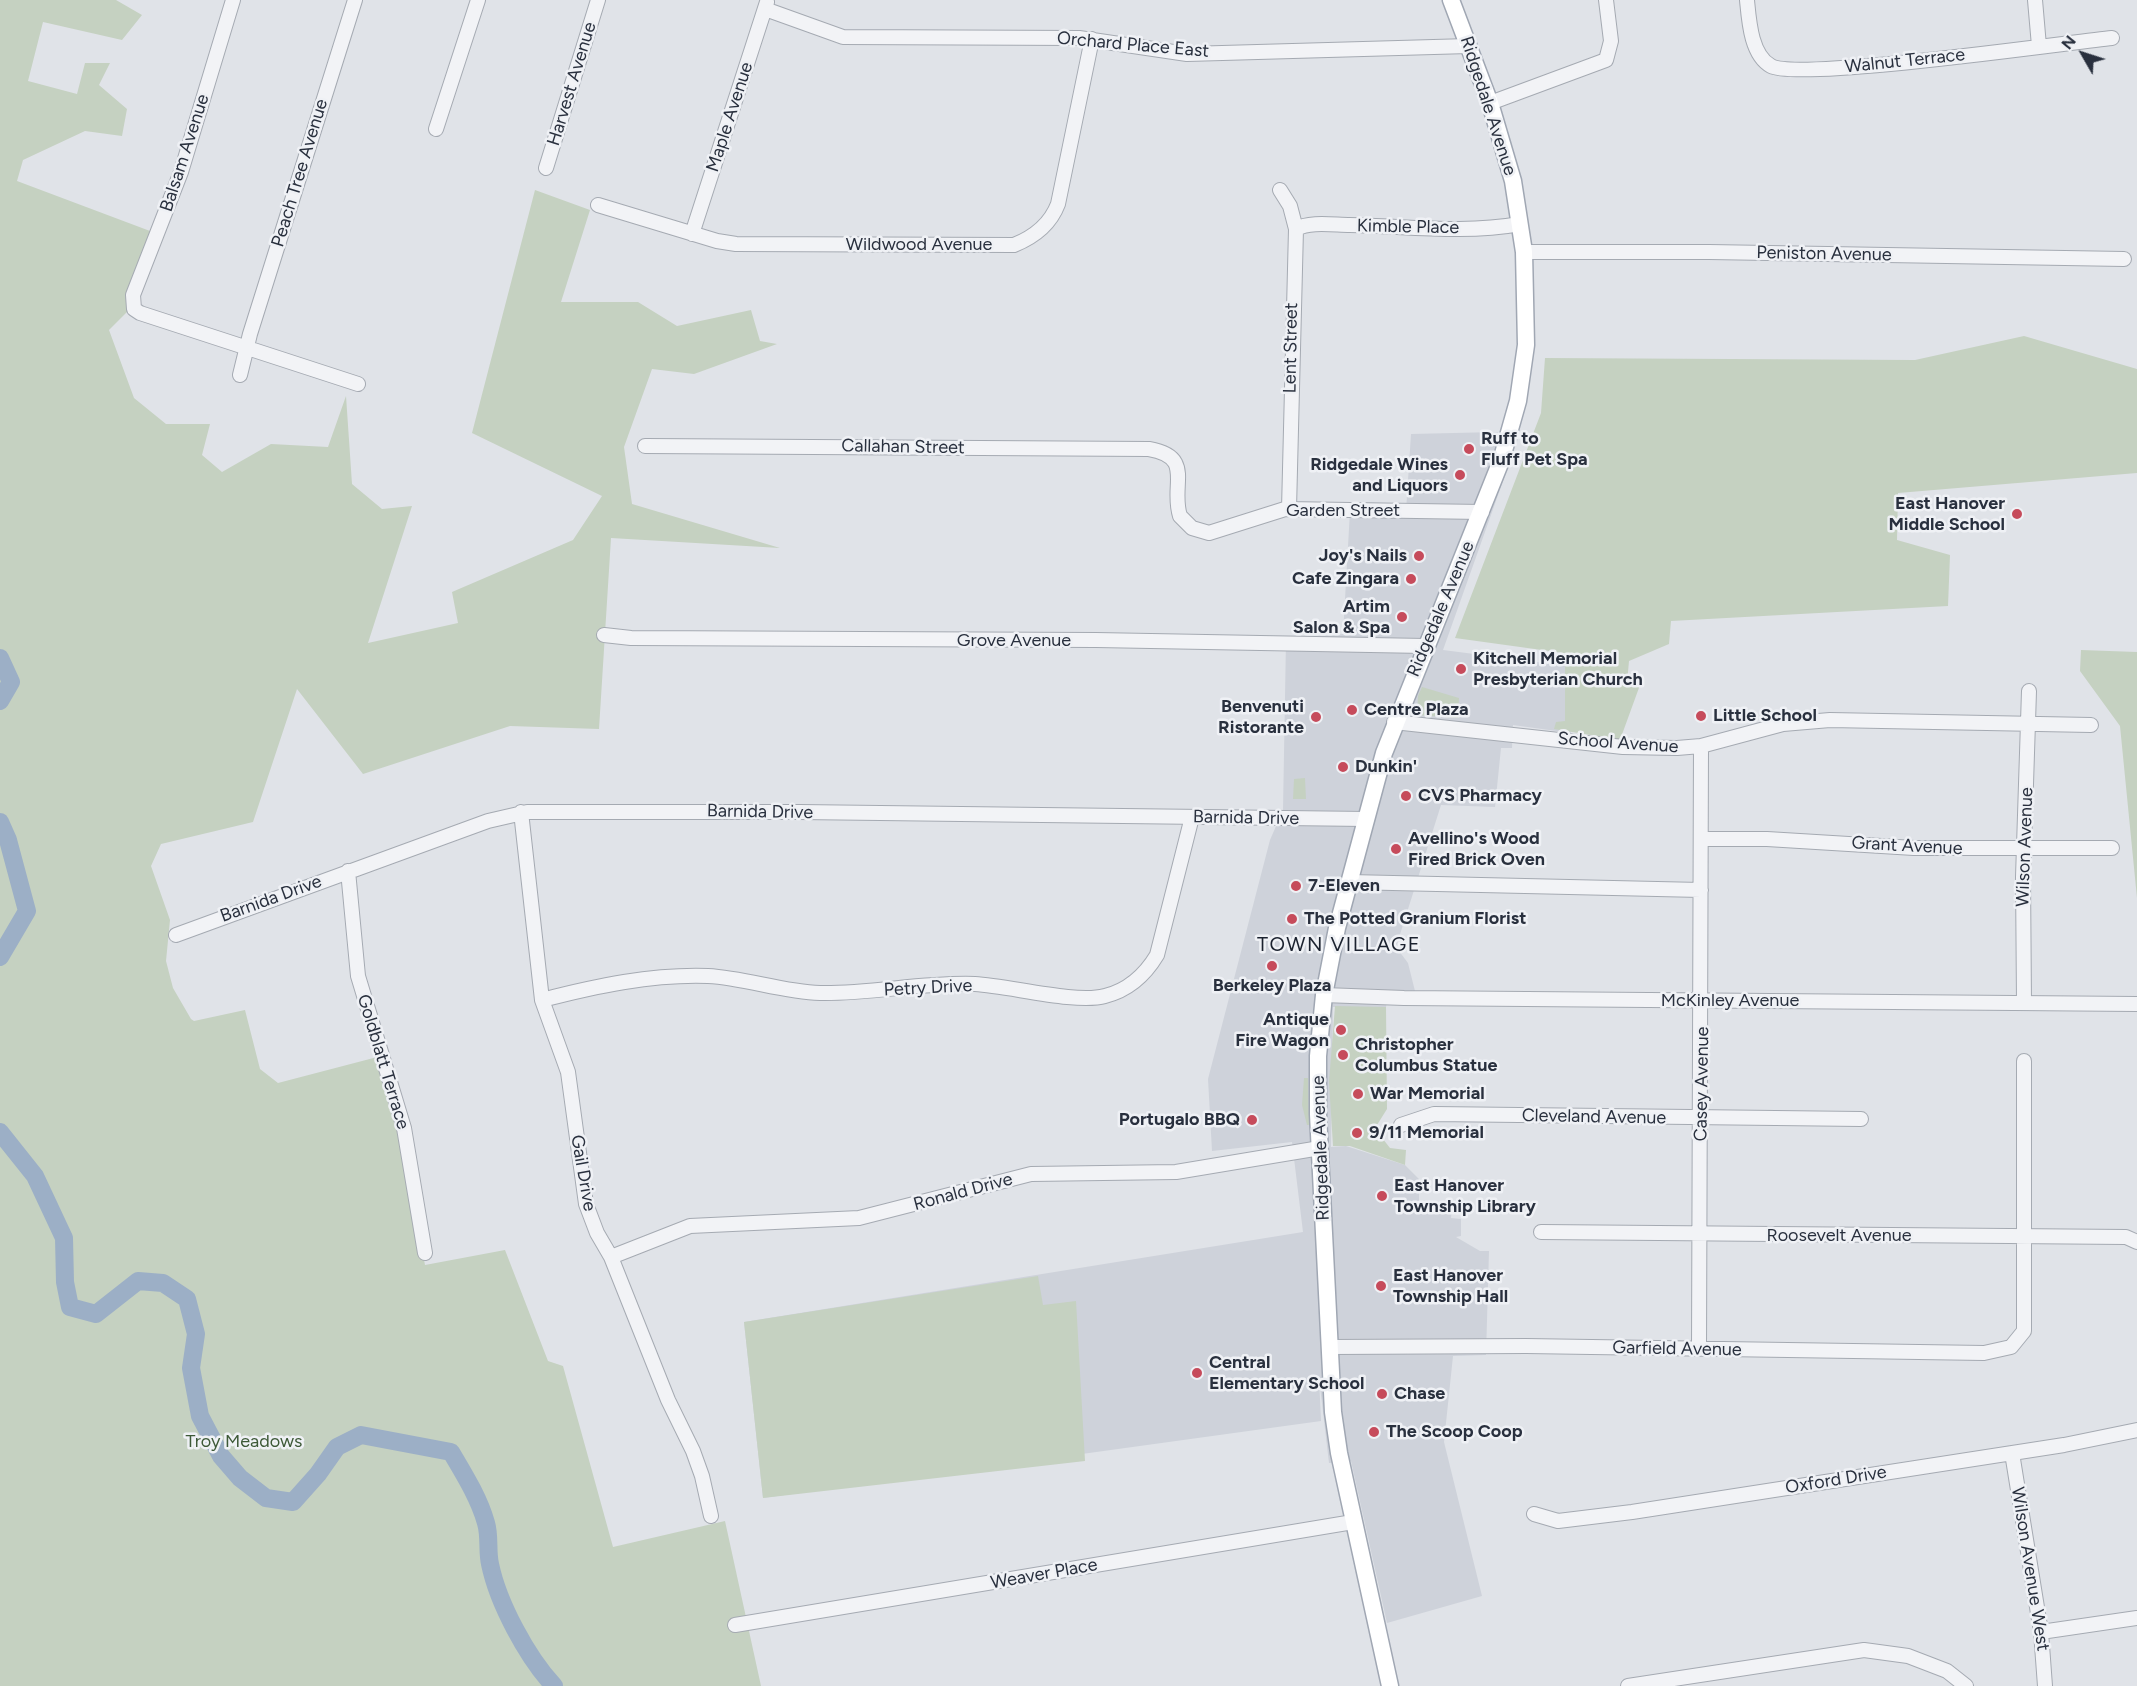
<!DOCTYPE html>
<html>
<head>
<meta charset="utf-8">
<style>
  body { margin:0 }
  #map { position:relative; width:2137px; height:1686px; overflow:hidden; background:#e0e3e8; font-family:Figtree,sans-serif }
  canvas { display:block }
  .north { position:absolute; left:2053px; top:24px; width:60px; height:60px; -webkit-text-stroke:4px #eff1f5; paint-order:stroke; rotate:309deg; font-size:16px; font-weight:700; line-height:24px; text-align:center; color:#29303e }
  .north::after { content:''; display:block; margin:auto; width:21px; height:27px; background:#29303e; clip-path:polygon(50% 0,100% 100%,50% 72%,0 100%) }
</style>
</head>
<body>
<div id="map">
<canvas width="2137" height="1686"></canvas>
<div class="north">N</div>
</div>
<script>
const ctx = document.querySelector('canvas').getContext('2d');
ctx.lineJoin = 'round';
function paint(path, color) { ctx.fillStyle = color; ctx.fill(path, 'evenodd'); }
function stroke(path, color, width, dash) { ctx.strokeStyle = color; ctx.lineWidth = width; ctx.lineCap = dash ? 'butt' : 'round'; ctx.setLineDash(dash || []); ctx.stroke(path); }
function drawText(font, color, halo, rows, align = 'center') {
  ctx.font = font + ' Figtree,sans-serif'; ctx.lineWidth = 5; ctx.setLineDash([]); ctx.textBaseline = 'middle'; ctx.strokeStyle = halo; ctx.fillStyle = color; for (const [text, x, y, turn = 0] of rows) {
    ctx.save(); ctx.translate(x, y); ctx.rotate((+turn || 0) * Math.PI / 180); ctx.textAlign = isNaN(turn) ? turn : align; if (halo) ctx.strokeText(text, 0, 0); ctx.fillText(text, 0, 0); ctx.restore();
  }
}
paint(new Path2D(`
  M1496,432l22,7 -75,211 125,16 3,67 -58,-8 -1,23h-11l-6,59 -54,-2 -45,142 12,16 7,28 -26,-1 -3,17h-53l-2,140 15,-1 59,19 14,14v31l33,-3 -1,11 10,1v17l-5,1 24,14h9l-3,104 -33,1 -9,86 38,154 -95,27 -36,-162 -22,2 -10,-85 2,43 -558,77 -19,-176 559,-90 -11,-90 -80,9 -4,-72 62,-239 13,-30 3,-170 57,-6 7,-123h56l5,-77z`), '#ced2da');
paint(new Path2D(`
  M0,0h116l26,15 -20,25 -79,-18 -15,59 49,13 8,-31h25l-11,22 28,24 -5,27 -37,-5 -62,29 -6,21 141,53 -21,68 -28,28 25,68 32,26h44l-8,31 20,17 49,-28 57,3 18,-51 6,88 30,25 30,-3 -44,137 90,-20 -6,-31 121,-52 29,-44 -130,-63 63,-243 55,20 -29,92h77l39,24 74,-16 9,31 17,3 -83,30 -42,-5 -28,78 8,57 148,44 -169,-10 -12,191 -89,-3 -147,48 -66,-85 -44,133 -92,22 -10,22 19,54 -4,41 7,27 18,31 3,2 51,-11 15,59 18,14 107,-28 40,210 80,-15 43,111 15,5 50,181 112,-26 36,165h-761z
  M2024,336l113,33v104l-239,20 -1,47 53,15 -2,51 -277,15 -2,23 -40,17 -2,22 13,2 -20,55 -66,-11 2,-7 9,-1v-65l13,-1 -123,-17 86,-225 4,-55 370,2z
  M2081,650l56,2v246l-17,-172 -40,-55z
  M1422,687l37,11 -1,20 -41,-3 1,-19z
  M1305,778l1,21h-13l1,-20z
  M1335,1006l51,1 1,102 -10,16 2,9 11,14 16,2 -1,15 -55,-19h-17l-4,-64z
  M1304,1078h4l1,47h-2l-5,-20z
  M1038,1276l5,29 33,-4 9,160 -322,37 -19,-176z`), '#c5d1c1');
stroke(new Path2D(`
  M0,658l11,24 -11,19
  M0,822l8,18 19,71 -27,46
  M0,1132l35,44 29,62 1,44 5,25 26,7 42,-33 25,2 24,16 9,35 -5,34 9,48 21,40 19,22 26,20 27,4 25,-28 19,-27 24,-12 90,17c13,22 28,46 35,71 4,13 1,28 4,41 8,39 37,93 64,122`), '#9cafc6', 18);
const minor = new Path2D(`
  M233,0l-52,172 -48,123 1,14 6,4 218,71
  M1747,0c2,21 4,55 24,66 27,15 293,-23 341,-28
  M2035,0l4,46
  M765,9l78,28 236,1 108,16 282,-8
  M1490,103l116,-43 5,-19 -5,-41
  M436,129l42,-129
  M546,168l52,-168
  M1280,190l10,16 6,23 -7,280
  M598,205l119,36 19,3 278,1c20,-8 36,-20 44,-41l34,-165
  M1296,229c14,-8 38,-4 54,-4 56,1 114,9 170,-1
  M692,234l75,-232
  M1524,252h185l415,7
  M240,375l10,-41 105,-334
  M645,446l504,3c46,8 21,36 31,67l12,12 17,5 76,-24 197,3
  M604,635l27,3 465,2 329,6
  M1394,722l229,25 54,1 24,-2 82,-22 47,-4 261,5
  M521,812l21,188 26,72 18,132 11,29 14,24 57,143 25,51 9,25 9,40
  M1701,839h66l147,9h198
  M348,871l10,105 46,152 21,125
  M1349,882l352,8
  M176,935l312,-114 39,-9h272l567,7
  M1324,995l80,3 733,6
  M542,1000c54,-14 110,-26 166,-24 38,2 74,16 112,17 52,1 103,-11 155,-9 35,2 101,20 130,12 24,-6 40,-21 52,-41l35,-138
  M2024,1003l-1,-126 6,-186
  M1401,1125l33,-11 427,5
  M1541,1232l585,5 11,5
  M611,1257l79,-31 169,-8 172,-44 145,-2 144,-24
  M1331,1347l195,-1 458,7 27,-6 13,-16v-270
  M1699,1349l2,-603
  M2012,1453l29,179 4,54
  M1534,1514l24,7 74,-9 432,-67 73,-15
  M735,1625l618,-103
  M2041,1632l96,-14
  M1628,1686l236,-36 44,6 39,15 19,15`);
const major = new Path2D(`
  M1390,1686l-51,-233 -6,-41 -15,-298v-58l6,-61 13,-67 47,-175 117,-292 17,-60 8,-56 -2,-93 -11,-71 -23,-78 -39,-103`);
stroke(minor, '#a5aab2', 16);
stroke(major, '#a0a7b3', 19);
stroke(minor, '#f2f3f6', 14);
stroke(major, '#fff', 16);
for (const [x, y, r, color] of [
  [1469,449,6,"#c64b5b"],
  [1460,475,6,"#c64b5b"],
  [2017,514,6,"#c64b5b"],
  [1419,556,6,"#c64b5b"],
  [1411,579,6,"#c64b5b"],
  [1402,617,6,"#c64b5b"],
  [1461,669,6,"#c64b5b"],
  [1352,710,6,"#c64b5b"],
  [1701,716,6,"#c64b5b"],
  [1316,717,6,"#c64b5b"],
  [1343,767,6,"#c64b5b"],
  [1406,796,6,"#c64b5b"],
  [1396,849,6,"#c64b5b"],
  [1296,886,6,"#c64b5b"],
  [1292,919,6,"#c64b5b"],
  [1272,966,6,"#c64b5b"],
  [1341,1030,6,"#c64b5b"],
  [1343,1055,6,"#c64b5b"],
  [1358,1094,6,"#c64b5b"],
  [1252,1120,6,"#c64b5b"],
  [1357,1133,6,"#c64b5b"],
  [1382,1196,6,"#c64b5b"],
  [1381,1286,6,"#c64b5b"],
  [1197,1373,6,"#c64b5b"],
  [1382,1394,6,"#c64b5b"],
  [1374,1432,6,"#c64b5b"]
]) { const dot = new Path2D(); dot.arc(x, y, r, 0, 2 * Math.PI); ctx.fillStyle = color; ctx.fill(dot); stroke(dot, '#eff1f5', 2); }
drawText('18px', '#29303e', '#eff1f5', [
  ["Orchard Place East",1133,45,5],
  ["Walnut Terrace",1905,61,-6],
  ["Harvest Avenue",572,84,-73],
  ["Ridgedale Avenue",1488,106,72],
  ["Maple Avenue",730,117,-72],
  ["Balsam Avenue",185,153,-72],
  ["Peach Tree Avenue",300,173,-73],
  ["Kimble Place",1408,227,1],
  ["Wildwood Avenue",919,245],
  ["Peniston Avenue",1824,254,1],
  ["Lent Street",1291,348,-89],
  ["Callahan Street",903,447,1],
  ["Garden Street",1343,511],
  ["Ridgedale Avenue",1441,609,-67],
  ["Grove Avenue",1014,641],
  ["School Avenue",1618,743,4],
  ["Barnida Drive",760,812,1],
  ["Barnida Drive",1246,818,1],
  ["Grant Avenue",1907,846,3],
  ["Wilson Avenue",2025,847,-88],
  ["Barnida Drive",271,899,-20],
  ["Petry Drive",928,988,-3],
  ["McKinley Avenue",1730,1001],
  ["Goldblatt Terrace",383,1062,73],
  ["Casey Avenue",1702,1084,-89],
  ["Cleveland Avenue",1594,1117,1],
  ["Ridgedale Avenue",1321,1148,-92],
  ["Gail Drive",583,1173,80],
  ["Ronald Drive",963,1192,-15],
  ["Roosevelt Avenue",1839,1236],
  ["Garfield Avenue",1677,1349,1],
  ["Oxford Drive",1836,1480,-9],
  ["Wilson Avenue West",2030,1569,81],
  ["Weaver Place",1044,1574,-10]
]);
drawText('bold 18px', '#29303e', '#eff1f5', [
  ["Ruff to",1481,439],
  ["Fluff Pet Spa",1481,460],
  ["Ridgedale Wines",1448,465,"right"],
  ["and Liquors",1448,486,"right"],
  ["East Hanover",2005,504,"right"],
  ["Middle School",2005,525,"right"],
  ["Joy's Nails",1407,556,"right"],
  ["Cafe Zingara",1399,579,"right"],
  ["Artim",1390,607,"right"],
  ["Salon & Spa",1390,628,"right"],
  ["Kitchell Memorial",1473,659],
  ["Presbyterian Church",1473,680],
  ["Benvenuti",1304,707,"right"],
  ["Ristorante",1304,728,"right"],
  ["Centre Plaza",1364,710],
  ["Little School",1713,716],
  ["Dunkin'",1355,767],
  ["CVS Pharmacy",1418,796],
  ["Avellino's Wood",1408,839],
  ["Fired Brick Oven",1408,860],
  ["7-Eleven",1308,886],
  ["The Potted Granium Florist",1304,919],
  ["Berkeley Plaza",1272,986,"center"],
  ["Antique",1329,1020,"right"],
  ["Fire Wagon",1329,1041,"right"],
  ["Christopher",1355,1045],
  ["Columbus Statue",1355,1066],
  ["War Memorial",1370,1094],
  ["Portugalo BBQ",1240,1120,"right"],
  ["9/11 Memorial",1369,1133],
  ["East Hanover",1394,1186],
  ["Township Library",1394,1207],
  ["East Hanover",1393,1276],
  ["Township Hall",1393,1297],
  ["Central",1209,1363],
  ["Elementary School",1209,1384],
  ["Chase",1394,1394],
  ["The Scoop Coop",1386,1432]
], 'left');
drawText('18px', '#3d5937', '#eff1f5', [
  ["Troy Meadows",244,1442]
]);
ctx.letterSpacing = '1.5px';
drawText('20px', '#1b222f', '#eff1f5', [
  ["TOWN VILLAGE",1339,945]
]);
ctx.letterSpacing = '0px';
</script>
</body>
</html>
